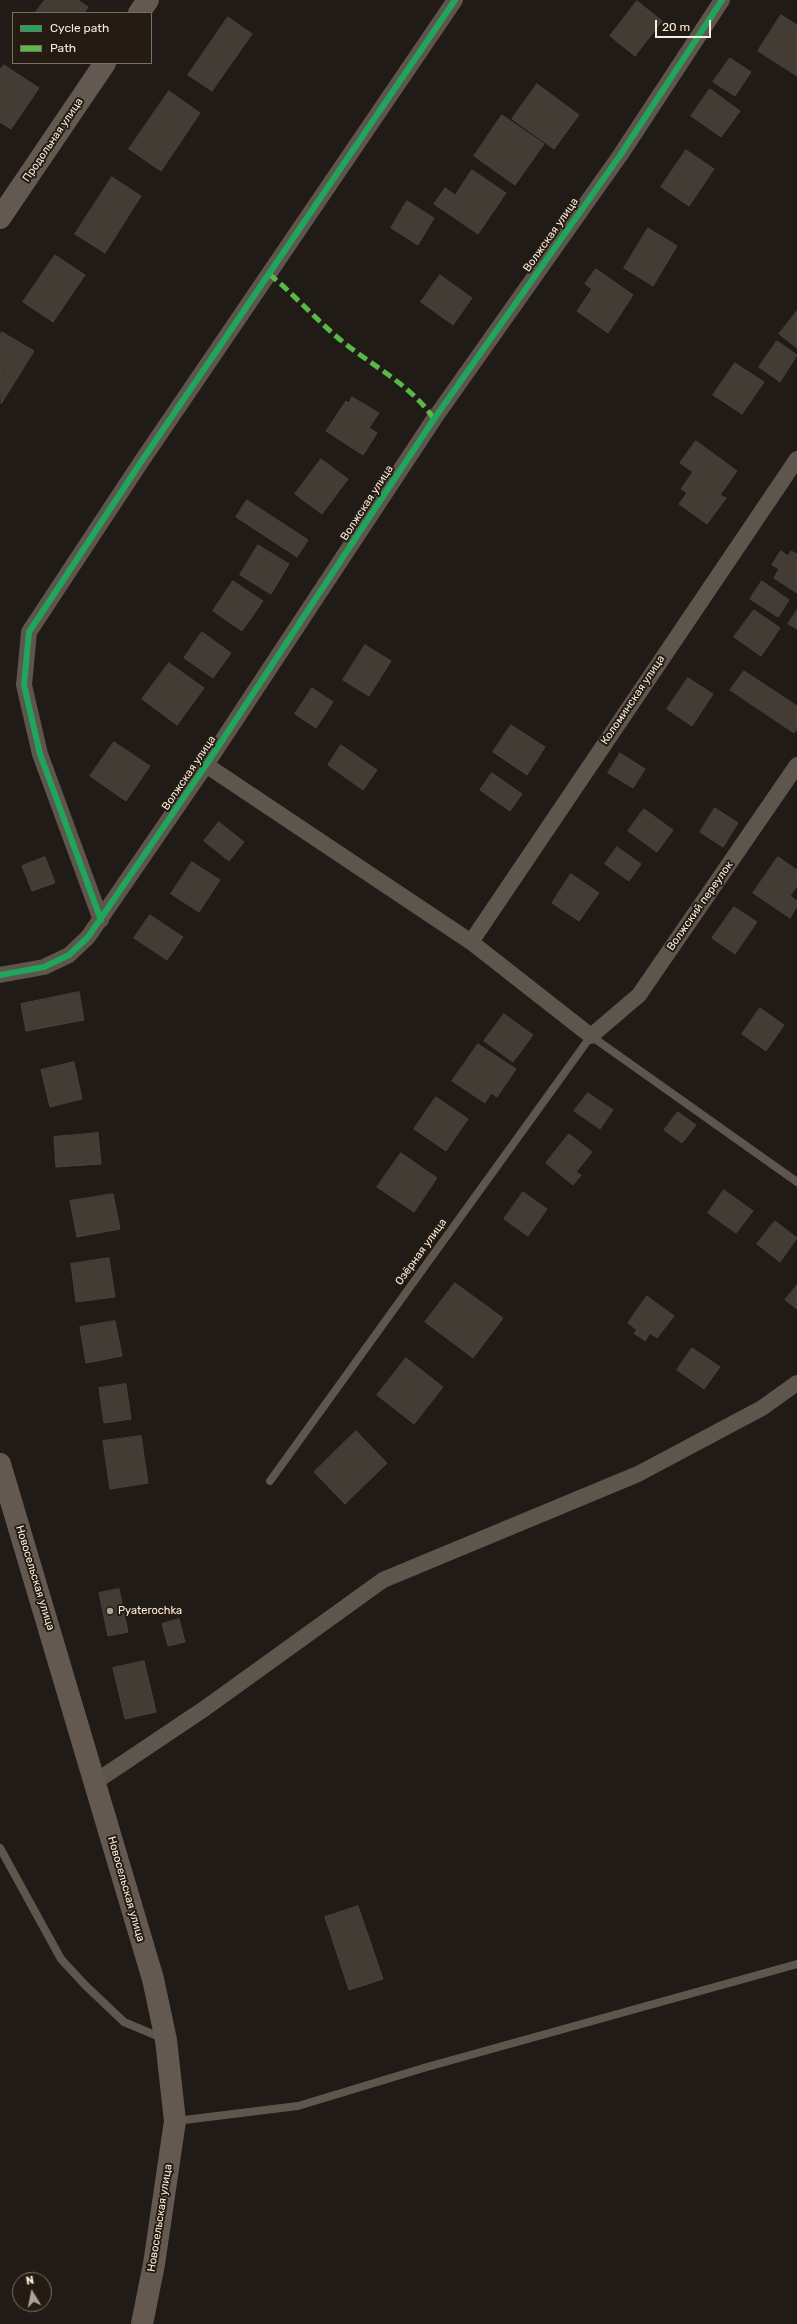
<!DOCTYPE html>
<html>
<head>
<meta charset="utf-8">
<style>
  body { margin:0 }
  #map { position:relative; width:797px; height:2324px; overflow:hidden; background:#201b16; font-family:Rubik,sans-serif }
  canvas { display:block }
  .legend { position:absolute; left:12px; top:12px; width:140px; height:52px; box-sizing:border-box; background:#241c12; border:1px solid #7a6f62; margin:0; padding:5px 7px; list-style:none; font-size:12px; color:#faebda }
  .legend li { display:flex; align-items:center; gap:8px; height:20px }
  .legend b { width:20px; border:1px solid #7a6f62 }
  .north { position:absolute; left:12px; top:2272px; width:40px; height:40px; box-sizing:border-box; background:#241c12; border:1px solid #7a6f62; border-radius:50%; rotate:350deg; font-size:11px; font-weight:700; line-height:16px; text-align:center; color:#faebda }
  .north::after { content:''; display:block; margin:auto; width:14px; height:18px; background:#aea295; clip-path:polygon(50% 0,100% 100%,50% 72%,0 100%) }
  .scale { position:absolute; left:655px; top:20px; width:56px; height:18px; box-sizing:border-box; border:2px solid #faebda; border-top:0; padding-left:5px; font-size:12px; line-height:14px; white-space:nowrap; color:#faebda; -webkit-text-stroke:3px #241c12; paint-order:stroke }
</style>
</head>
<body>
<div id="map">
<canvas width="797" height="2324"></canvas>
<ul class="legend">
<li><b style="height:5px;background:#20a55d"></b>Cycle path</li>
<li><b style="height:5px;background:#58b947"></b>Path</li>
</ul>
<div class="north">N</div>
<div class="scale">20 m</div>
</div>
<script>
const ctx = document.querySelector('canvas').getContext('2d');
ctx.lineJoin = 'round';
function paint(path, color) { ctx.fillStyle = color; ctx.fill(path, 'evenodd'); }
function stroke(path, color, width, dash) { ctx.strokeStyle = color; ctx.lineWidth = width; ctx.lineCap = dash ? 'butt' : 'round'; ctx.setLineDash(dash || []); ctx.stroke(path); }
function drawText(font, color, halo, rows, align = 'center') {
  ctx.font = font + ' Rubik,sans-serif'; ctx.lineWidth = 4; ctx.setLineDash([]); ctx.textBaseline = 'middle'; ctx.strokeStyle = halo; ctx.fillStyle = color; for (const [text, x, y, turn = 0] of rows) {
    ctx.save(); ctx.translate(x, y); ctx.rotate((+turn || 0) * Math.PI / 180); ctx.textAlign = isNaN(turn) ? turn : align; if (halo) ctx.strokeText(text, 0, 0); ctx.fillText(text, 0, 0); ctx.restore();
  }
}
const building = new Path2D(`
  M45,0h33l10,7 -4,6h-49z
  M637,1l25,20 -27,35 -25,-20z
  M781,15l16,10v51l-39,-25z
  M228,17l24,17 -40,57 -24,-16z
  M730,58l21,14 -16,24 -22,-14z
  M4,65l35,23 -28,41 -11,-7v-52z
  M537,84l42,31 -25,34 -42,-30z
  M710,89l30,22 -19,26 -30,-21z
  M169,91l31,22 -39,58 -32,-22z
  M502,115l42,29 -29,41 -41,-29z
  M686,150l28,19 -25,37 -28,-19z
  M472,170l34,23 -28,41 -44,-30 11,-16 10,7z
  M112,177l29,19 -36,57 -30,-19z
  M407,201l27,17 -16,27 -27,-17z
  M648,228l29,18 -24,40 -29,-18z
  M55,255l30,20 -32,47 -30,-20z
  M596,269l37,26 -25,38 -31,-22 15,-22 -7,-5z
  M440,275l32,23 -19,27 -32,-23z
  M797,311v37l-18,-14z
  M2,332l32,19 -33,53 -1,-68z
  M777,341l20,14 -17,27 -21,-15z
  M735,363l29,19 -22,32 -29,-19z
  M352,397l27,16 -10,15 8,5 -14,22 -37,-24 20,-30 3,2z
  M696,441l41,30 -17,24 6,3 -19,26 -28,-20 8,-11 -6,-4 12,-17 -13,-9z
  M321,459l27,20 -26,35 -27,-20z
  M247,500l61,40 -11,17 -61,-40z
  M258,545l31,19 -18,30 -31,-19z
  M781,551l7,5 3,-5 6,3v39l-23,-15 5,-9 -7,-4z
  M233,581l30,20 -21,30 -29,-20z
  M762,581l27,19 -11,17 -28,-18z
  M754,610l26,18 -19,28 -27,-19z
  M797,610v19l-9,-5z
  M202,632l29,21 -18,25 -29,-20z
  M365,645l26,16 -22,35 -26,-16z
  M169,663l35,25 -27,37 -35,-26z
  M744,671l53,35v23l-3,4 -64,-43z
  M688,678l25,16 -21,32 -25,-17z
  M312,688l21,14 -17,26 -21,-14z
  M511,725l34,22 -18,28 -34,-23z
  M114,742l36,24 -24,35 -36,-25z
  M341,745l36,25 -14,20 -35,-25z
  M620,753l25,16 -12,19 -25,-15z
  M492,773l30,21 -12,17 -30,-21z
  M715,808l23,15 -15,24 -23,-15z
  M644,809l29,21 -16,22 -29,-21z
  M219,822l25,20 -15,19 -25,-20z
  M617,847l24,17 -12,17 -24,-17z
  M45,857l10,26 -23,8 -10,-25z
  M778,857l19,13v16l-7,10 7,5v5l-7,12 -37,-25z
  M192,862l28,18 -21,32 -28,-18z
  M571,874l28,19 -20,28 -27,-18z
  M734,907l23,15 -22,32 -23,-16z
  M150,915l33,22 -16,23 -33,-22z
  M79,992l5,28 -58,11 -5,-27z
  M760,1008l24,17 -18,26 -24,-17z
  M504,1014l29,21 -20,27 -29,-21z
  M478,1044l38,25 -19,28 -6,-4 -6,10 -33,-22z
  M74,1062l8,37 -32,8 -9,-37z
  M588,1093l25,17 -13,19 -26,-18z
  M436,1097l32,22 -22,32 -32,-22z
  M678,1112l18,13 -14,18 -18,-13z
  M98,1133l3,31 -45,3 -2,-30z
  M569,1134l23,18 -16,20 5,3 -8,10 -27,-22z
  M401,1153l36,25 -23,34 -37,-25z
  M724,1190l29,21 -17,22 -28,-20z
  M523,1192l24,17 -19,27 -24,-17z
  M113,1194l7,35 -43,8 -7,-36z
  M775,1221l22,17 -17,24 -23,-18z
  M109,1258l6,39 -39,5 -5,-38z
  M455,1283l48,35 -30,40 -48,-36z
  M797,1285v24l-12,-9z
  M647,1296l27,20 -17,22 -7,-5 -5,8 -11,-8 3,-3 -9,-7z
  M115,1321l7,35 -36,7 -6,-36z
  M692,1348l28,19 -16,22 -27,-19z
  M406,1358l37,29 -29,37 -37,-29z
  M126,1384l5,35 -27,4 -5,-35z
  M356,1431l31,32 -42,41 -31,-32z
  M141,1436l7,47 -38,6 -7,-48z
  M119,1589l9,43 -20,4 -9,-43z
  M179,1619l6,23 -17,4 -6,-22z
  M144,1661l12,51 -31,7 -12,-51z
  M358,1906l25,73 -34,11 -24,-73z`);
paint(building, '#423c34');
stroke(building, '#494239', 1);
stroke(new Path2D(`
  M270,1481l321,-445 206,146
  M0,1848l61,111 24,26 39,37 38,16
  M176,2121l122,-15 129,-39 370,-103`), '#5e554c', 8);
stroke(new Path2D(`
  M206,765l265,177 120,94 48,-41 158,-230
  M101,920l-61,-166 -16,-69 5,-53 112,-170 314,-462
  M471,942l326,-483
  M0,975l44,-8 25,-12 19,-18 118,-172 228,-346 187,-265 101,-154
  M95,1782l109,-73 179,-129 255,-106 124,-66 35,-25`), '#5e554c', 16);
stroke(new Path2D(`
  M139,13l9,-13
  M0,218l105,-155
  M0,1464l153,515 13,61 9,81 -21,143 -12,60`), '#645950', 22);
stroke(new Path2D(`
  M269,274c26,21 48,47 74,68 31,25 68,43 91,77`), '#58b947', 5, [10, 5]);
stroke(new Path2D(`
  M101,920l-61,-166 -16,-69 5,-53 112,-170 314,-462
  M0,975l44,-8 25,-12 19,-18 118,-172 228,-346 187,-265 101,-154`), '#20a55d', 6);
for (const [x, y, r, color] of [
  [110,1611,4,"#aea295"]
]) { const dot = new Path2D(); dot.arc(x, y, r, 0, 2 * Math.PI); ctx.fillStyle = color; ctx.fill(dot); stroke(dot, '#241c12', 1.5); }
drawText('11px', '#faebda', '#241c12', [
  ["Продольная улица",53,140,-56],
  ["Волжская улица",551,235,-55],
  ["Волжская улица",367,503,-57],
  ["Коломинская улица",633,700,-56],
  ["Волжская улица",189,773,-56],
  ["Волжский переулок",700,906,-55],
  ["Озёрная улица",421,1252,-54],
  ["Новосельская улица",35,1578,73],
  ["Новосельская улица",126,1889,74],
  ["Новосельская улица",160,2218,-81]
]);
drawText('11px', '#faebda', '#241c12', [
  ["Pyaterochka",118,1611]
], 'left');
</script>
</body>
</html>
